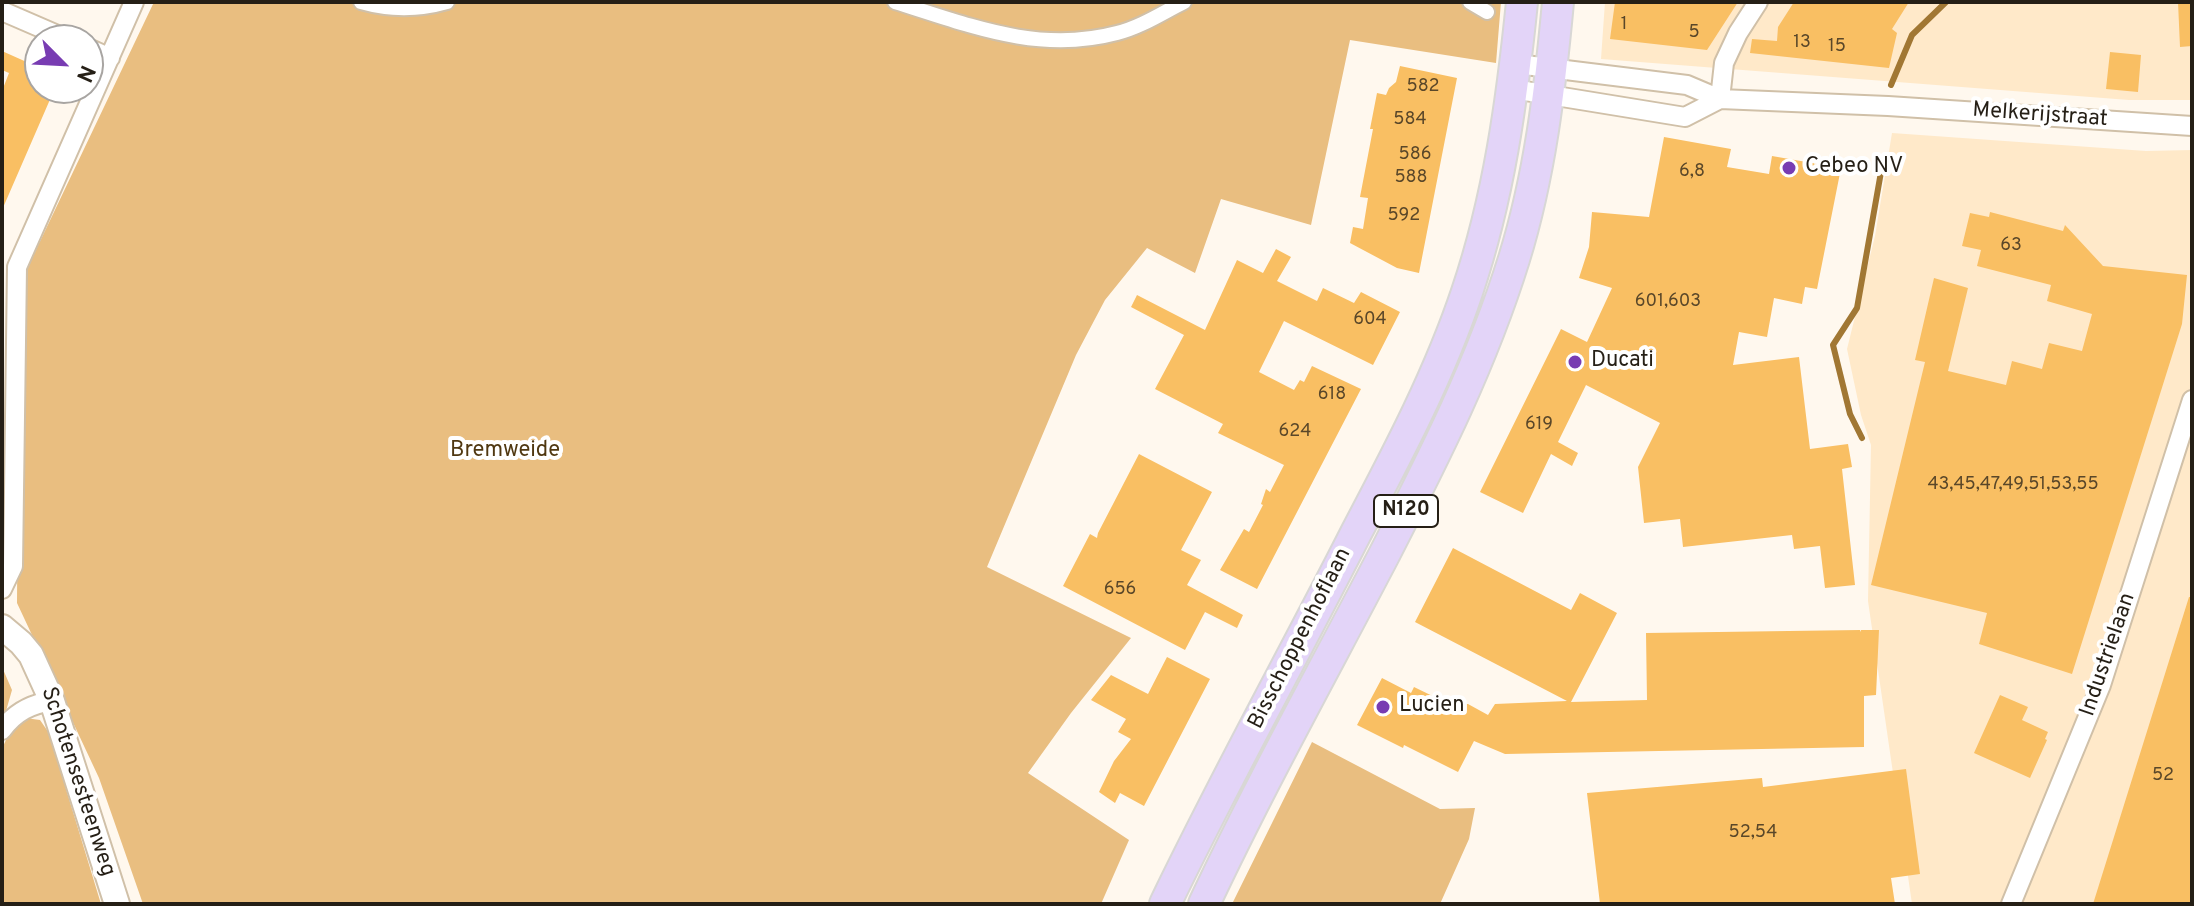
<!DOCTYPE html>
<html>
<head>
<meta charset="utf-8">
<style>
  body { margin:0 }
  #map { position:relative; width:2194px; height:906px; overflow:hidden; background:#fff8ee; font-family:Overpass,sans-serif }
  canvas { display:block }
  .frame { position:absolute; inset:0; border:4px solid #251f16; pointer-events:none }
  .north { position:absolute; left:24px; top:24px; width:80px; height:80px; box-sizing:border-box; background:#fff; border:2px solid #a8a5a2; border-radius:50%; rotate:114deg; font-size:22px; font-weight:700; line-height:32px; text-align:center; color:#251f16 }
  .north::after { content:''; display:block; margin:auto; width:28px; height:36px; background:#783cb2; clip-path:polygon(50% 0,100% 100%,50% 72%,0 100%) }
</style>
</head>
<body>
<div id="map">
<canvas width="2194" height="906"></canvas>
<div class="frame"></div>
<div class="north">N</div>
</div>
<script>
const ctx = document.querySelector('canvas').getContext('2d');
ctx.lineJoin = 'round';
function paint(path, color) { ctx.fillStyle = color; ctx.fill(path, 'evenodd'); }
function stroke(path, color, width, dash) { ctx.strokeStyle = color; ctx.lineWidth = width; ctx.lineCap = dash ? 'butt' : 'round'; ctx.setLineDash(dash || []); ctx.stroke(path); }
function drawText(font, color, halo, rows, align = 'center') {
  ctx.font = font + ' Overpass,sans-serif'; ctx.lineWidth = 8; ctx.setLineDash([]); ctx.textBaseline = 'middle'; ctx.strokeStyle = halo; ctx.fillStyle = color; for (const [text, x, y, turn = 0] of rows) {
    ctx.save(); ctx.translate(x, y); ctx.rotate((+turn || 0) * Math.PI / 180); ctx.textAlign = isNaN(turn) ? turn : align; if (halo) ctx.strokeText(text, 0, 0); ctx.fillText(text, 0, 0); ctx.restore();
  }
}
paint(new Path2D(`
  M1605,2h587v98h-63l-528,-41z
  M1892,133l254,18 46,-1v754h-280l-44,-303 3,-156 -10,-30 -14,-66 28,-113z`), '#ffe9c9');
paint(new Path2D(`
  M154,2h1347l-5,61 -146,-23 -39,185 -90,-26 -26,74 -48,-25 -42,52 -29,55 -89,212 144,71 -60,75 -43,60 101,67 -28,64h-958l-44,-126 -82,-175 2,-314 4,-12z
  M2,667l10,23 -10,35z
  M25,718l15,2 9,13 52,171h-99v-154c4,-14 13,-23 23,-32z
  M1312,742l128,67 35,-1 -6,31 -29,65h-208z`), '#e9be80');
stroke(new Path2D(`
  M1891,85l21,-50 34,-33
  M1862,438l-12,-24 -17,-69 24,-37 24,-136`), '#a17733', 6);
paint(new Path2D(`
  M1615,2h123l-31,48 -97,-11z
  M1794,2h115l-17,27 5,4 -8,35 -139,-15 2,-14 25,2 1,-14z
  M2178,2h14v44l-12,1z
  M2,51l38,17v20h15l-53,122v-119l7,-18 -7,-3z
  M2110,52l31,3 -3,37 -32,-3z
  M1400,66l57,12 -38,195 -22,-5 -47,-25 3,-16 10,2 5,-31 -8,-1 13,-68h-3l7,-36 9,2 3,-7 7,-6z
  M1664,137l67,12 -4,18 42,7 3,-18 69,12 -24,121 -12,-2 -3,17 -28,-6 -7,39 -28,-5 -6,33 66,-8 11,92 38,-5 4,23 -10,2 13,116 -30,3 -5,-42 -26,3 -2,-14 -109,12 -3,-28 -36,4 -6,-56 22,-44 -74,-38 -28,57 20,11 -6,13 -21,-12 -28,59 -43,-21 81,-163 26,13 25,-54 -33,-10 10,-31 3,-35 57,5z
  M1990,212l73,19 2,-6 38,41 84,9 -5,49 -110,350 -93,-30 8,-31 -116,-28 54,-223 -10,-2 19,-82 34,10 -20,83 58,14 6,-24 30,8 7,-26 33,8 10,-37 -45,-13 4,-16 -74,-19 4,-16 -19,-4 8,-33 19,4z
  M1276,249l15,8 -14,24 40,20 6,-13 31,15 7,-11 39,20 -27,53 -89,-44 -25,51 35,18 6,-10 4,2 8,-16 49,23 -104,200 -37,-19 24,-41 5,3 14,-27 -2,-1 5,-15 4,3 14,-27 -66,-32 5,-9 -68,-35 29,-54 -53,-28 6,-12 68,35 32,-70 26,13z
  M1139,454l73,38 -31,58 20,10 -14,25 56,30 -6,13 -32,-16 -20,38 -122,-64 27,-52 7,4 1,-5z
  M1453,548l118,62 9,-17 37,20 -46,89 76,-2 -1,-67 214,-3v2l1,-2h18l-3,65 -12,1v51l-359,7 -31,-13 -16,31 -54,-27 -1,3 -46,-23 25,-47 29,15 3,-6 35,17h19l20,11 7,-11 72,-3 -152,-79z
  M2189,597h3v307h-99z
  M1167,657l43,22 -66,127 -24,-13 -5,10 -16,-11 15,-31 17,-22 -13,-7 8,-13 -35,-19 20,-25 37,19z
  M2000,695l28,12 -6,13 26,12 -3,7 2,1 -17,38 -56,-25z
  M1906,769l14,105 -29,4 4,26h-295l-13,-111 175,-15 1,9z`), '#f9bf63');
const pedestrian = new Path2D(`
  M361,2c28,8 58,8 86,0
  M895,2c74,23 143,52 222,31 24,-6 45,-20 67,-31
  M1470,2l17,10`);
const minor = new Path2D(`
  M2,11l67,29
  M88,48l22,10
  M1517,64l170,21 33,14 168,7 304,20
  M1513,89l172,28 35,-18
  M1720,99l4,-36 14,-30 20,-31
  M2,589l11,-23 4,-299 117,-265
  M2,730c13,-18 29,-26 50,-29
  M2011,904l90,-219 91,-285`);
const tertiary = new Path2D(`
  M2,627l19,16 10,12 21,46 65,203`);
const primary = new Path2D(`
  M1165,904c60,-125 128,-247 191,-371 41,-78 83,-157 111,-241 32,-95 45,-191 55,-290
  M1204,904c56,-119 120,-234 181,-351 50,-98 96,-188 129,-294 26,-84 36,-170 44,-257`);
stroke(pedestrian, '#d0c0a8', 18);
stroke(minor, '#d0c0a8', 22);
stroke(tertiary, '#d0c0a8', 28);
stroke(primary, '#d8d7d5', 34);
stroke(pedestrian, '#fff', 14);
stroke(minor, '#fff', 18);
stroke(tertiary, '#fff', 24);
stroke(primary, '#e3d4f8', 30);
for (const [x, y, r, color] of [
  [1789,168,8,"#783cb2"],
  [1575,362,8,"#783cb2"],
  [1383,707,8,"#783cb2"]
]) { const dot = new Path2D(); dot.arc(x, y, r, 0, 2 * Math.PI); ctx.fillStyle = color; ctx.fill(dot); stroke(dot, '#fff', 3); }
drawText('18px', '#5a4729', null, [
  ["1",1624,25],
  ["5",1694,33],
  ["13",1802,43],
  ["15",1837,47],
  ["582",1423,87],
  ["584",1410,120],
  ["586",1415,155],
  ["6,8",1692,172],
  ["588",1411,178],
  ["592",1404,216],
  ["63",2011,246],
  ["601,603",1668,302],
  ["604",1370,320],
  ["618",1332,395],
  ["619",1539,425],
  ["624",1295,432],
  ["43,45,47,49,51,53,55",2013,485],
  ["656",1120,590],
  ["52",2163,776],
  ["52,54",1753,833]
]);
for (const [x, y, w] of [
  [1406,511,64]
]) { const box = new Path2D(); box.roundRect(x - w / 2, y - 16, w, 32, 6); ctx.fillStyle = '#fff'; ctx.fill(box); stroke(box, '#251f16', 2); }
drawText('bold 20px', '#251f16', null, [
  ["N120",1406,511]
]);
drawText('22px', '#251f16', '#fff', [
  ["Melkerijstraat",2040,116,4],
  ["Bisschoppenhoflaan",1301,639,-63],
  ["Industrielaan",2109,655,-71],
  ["Schotensesteenweg",77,782,72]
]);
drawText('22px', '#251f16', '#fff', [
  ["Cebeo NV",1805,168],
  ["Ducati",1591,362],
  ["Lucien",1399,707]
], 'left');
drawText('22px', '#503811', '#fff', [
  ["Bremweide",505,452]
]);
</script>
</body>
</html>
